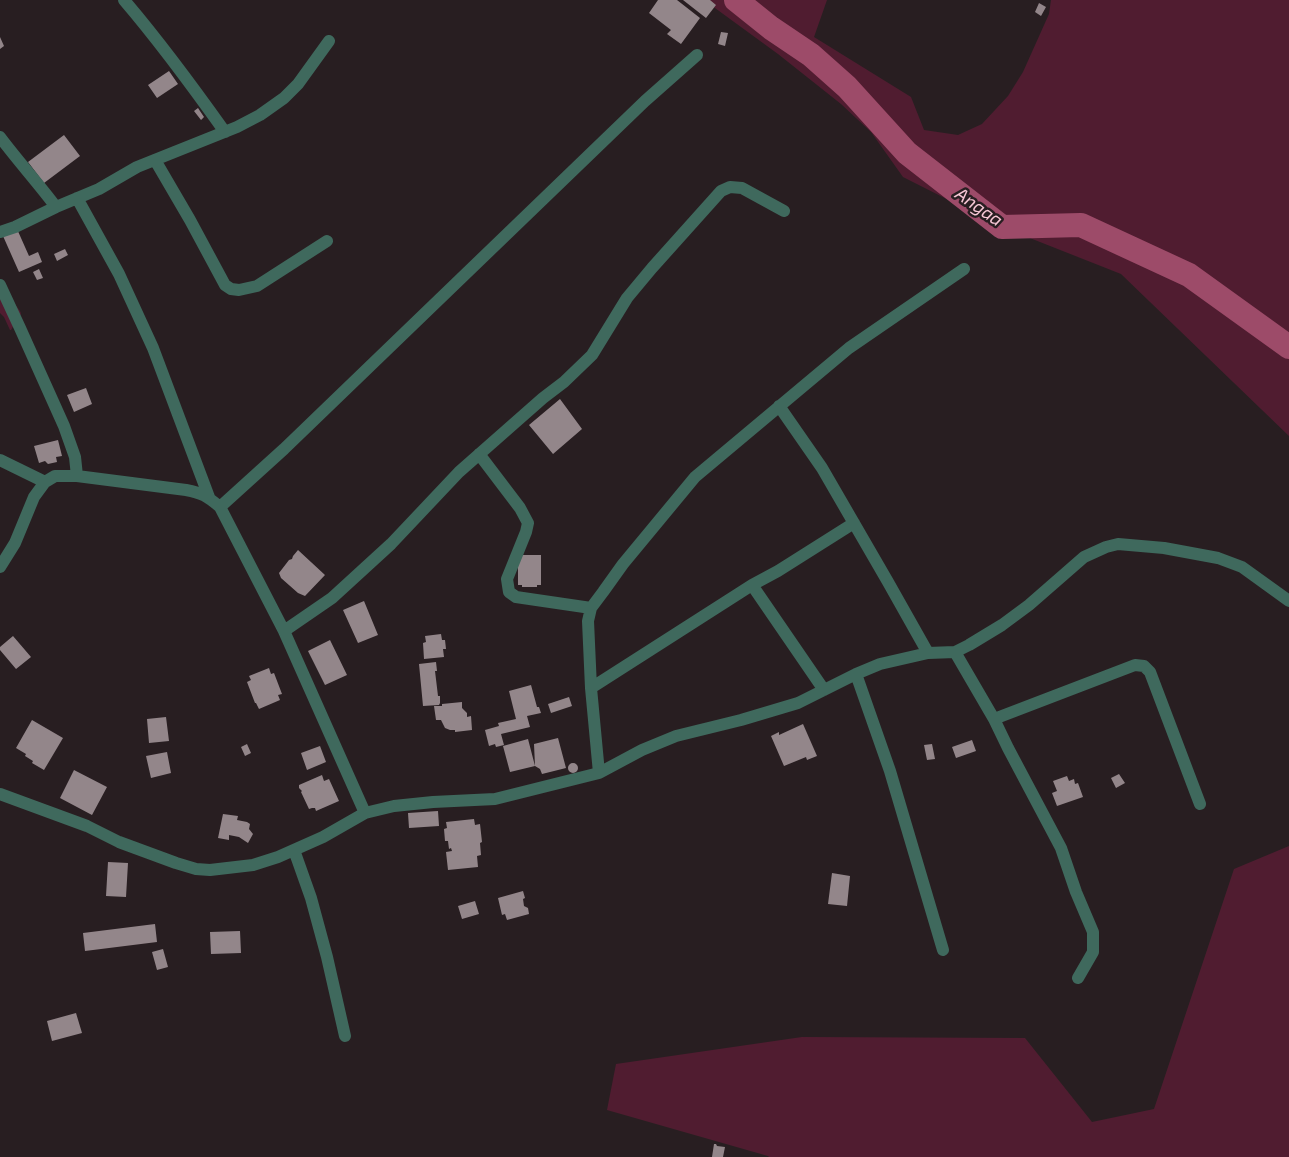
<!DOCTYPE html>
<html>
<head>
<meta charset="utf-8">
<style>
  body { margin:0 }
  canvas { display:block; background:#281e21 }
</style>
</head>
<body>
<canvas width="1289" height="1157"></canvas>
<script>
const ctx = document.querySelector('canvas').getContext('2d');
ctx.lineJoin = 'round';
function paint(path, color) { ctx.fillStyle = color; ctx.fill(path, 'evenodd'); }
function stroke(path, color, width, dash) { ctx.strokeStyle = color; ctx.lineWidth = width; ctx.lineCap = dash ? 'butt' : 'round'; ctx.setLineDash(dash || []); ctx.stroke(path); }
function drawText(font, color, halo, rows, align = 'center') {
  ctx.font = font + ' "Exo 2",sans-serif'; ctx.lineWidth = 5; ctx.setLineDash([]); ctx.textBaseline = 'middle'; ctx.strokeStyle = halo; ctx.fillStyle = color; for (const [text, x, y, turn = 0] of rows) {
    ctx.save(); ctx.translate(x, y); ctx.rotate((+turn || 0) * Math.PI / 180); ctx.textAlign = isNaN(turn) ? turn : align; if (halo) ctx.strokeText(text, 0, 0); ctx.fillText(text, 0, 0); ctx.restore();
  }
}
paint(new Path2D(`
  M704,0h123l-13,37 97,60 13,33 34,5 24,-11 26,-28 15,-24 26,-58 2,-14h238v436l-168,-162 -119,-47 -99,-50 -32,-45 -30,-28 -63,-50z
  M0,293l8,2 12,16 1,3 -10,16h-1l-6,-13 -4,-4z
  M1289,846v311h-520l-1,-1 -161,-46 9,-46 186,-27 223,1 67,84 62,-13 80,-240z`), '#501c30');
stroke(new Path2D(`
  M736,0l35,28 40,27 36,32 60,66 95,74 79,-2 108,50 100,72`), '#9d4b69', 24);
paint(new Path2D(`
  M658,0h19l23,18 -19,26 -14,-10 4,-4 -22,-17z
  M683,0h27l6,5 -10,13z
  M1039,3l7,4 -5,9 -6,-4z
  M721,32l7,1 -3,13 -7,-2z
  M0,37l4,9 -4,3z
  M169,71l9,13 -21,14 -9,-13z
  M198,108l6,9 -3,3 -7,-9z
  M64,135l16,21 -36,27 -16,-21z
  M17,229l12,27 9,-4 4,10 -23,10 -16,-36z
  M65,249l3,6 -11,6 -3,-7z
  M39,269l4,9 -6,2 -4,-8z
  M86,388l6,16 -18,8 -7,-17z
  M560,399l22,30 -29,25 -24,-29z
  M58,440l4,16 -6,1 1,5 -9,2 -3,-3 -6,2 -5,-17z
  M298,550l27,25 -20,21 -7,-3 -17,-15 -2,-5 10,-13 3,-1 1,-3z
  M518,555h23v30h-4v2h-15v-2h-4z
  M364,601l14,34 -20,8 -15,-33z
  M441,634l1,6h3l1,9h-3l1,8 -20,2 -1,-16 3,-1 -1,-6z
  M13,636l18,21 -15,12 -16,-19v-3z
  M330,640l17,35 -22,10 -17,-34z
  M436,662l1,9h-2l3,25h2v7l-1,2 -16,1 -4,-42z
  M269,668l2,6 3,-1 8,21 -4,1 2,5 -21,9 -3,-6h-1l-8,-21 4,-2 -2,-4z
  M531,685l6,22h2l2,6 -14,3 3,11 -29,7 3,11 -8,2 -1,-3 -6,2 -4,-16 14,-4 -1,-3 18,-4 -7,-28z
  M569,697l3,9 -21,7 -3,-9z
  M462,702v6l5,5v4l4,-1 1,14 -17,2v-2h-5l-5,-2 -4,-8h-5l-2,-14h8v-2z
  M166,717l3,24 -20,2 -2,-24z
  M32,720l31,18 -19,32 -12,-7 1,-2 -8,-5 1,-2 -10,-6z
  M803,724l14,32 -10,4 -1,-3 -22,9 -13,-30 8,-4v3z
  M558,738l8,30 -24,6 -2,-5 -5,-3 -25,6 -7,-26 25,-7 7,27 -1,-22z
  M972,740l4,11 -20,7 -4,-11z
  M247,744l4,9 -6,3 -4,-9z
  M932,744l3,15 -8,1 -3,-15z
  M320,746l6,16 -19,8 -6,-17z
  M167,752l4,21 -20,5 -5,-22z
  M568 768a5 5 0 1 1 10 0a5 5 0 1 1-10 0Z
  M74,770l33,17 -15,28 -32,-17z
  M1119,774l6,9 -9,5 -5,-10z
  M322,775l2,6 5,-2 10,22 -23,10 -1,-3h-3l-3,1 -8,-17 1,-1 -3,-3v-3z
  M1067,776l2,5 5,-2 1,5 3,-1 5,14 -26,9 -5,-13 5,-2 -4,-10z
  M438,811l1,15 -30,2 -1,-15z
  M223,814l15,2 -1,4 10,2 3,2 -1,5 4,5 -5,9 -9,-6 -10,-2v5l-11,-2z
  M474,819l1,6 5,-1 2,18 -2,1 1,12 -4,1 1,11 -30,3 -2,-18 6,-1 -1,-3 -2,1 -1,-8h-3l-1,-12 3,-1 -1,-6z
  M108,862l20,1 -2,34 -20,-1z
  M832,873l18,3 -3,30 -19,-2z
  M523,891l2,7 -2,1 1,7 4,2 1,6 -22,6 -2,-6 -3,1 -4,-17z
  M475,901l4,13 -17,5 -4,-13z
  M155,924l2,18 -72,9 -2,-18z
  M240,931l1,22 -30,1 -1,-22z
  M163,949l5,18 -11,3 -5,-18z
  M76,1013l6,20 -30,8 -5,-20z
  M714,1144h2l1,2 8,1 -2,10h-11z`), '#93868a');
stroke(new Path2D(`
  M124,0c36,42 69,87 101,132
  M0,137c18,24 38,46 56,70
  M155,160l35,60 35,65 6,4 8,1 18,-4 70,-45
  M77,198l42,76 34,74 56,149
  M0,232l15,-5 41,-20 43,-18 38,-22 100,-40 23,-12 24,-17 14,-14 31,-43
  M0,285l20,43 44,98 11,31 2,19
  M779,406l43,62 66,114 40,71
  M479,454l41,54 8,15 -2,9 -19,47 2,13 7,5 75,11
  M0,460l45,22
  M220,507l64,-58 361,-348 52,-46
  M0,567l15,-24 19,-46 11,-15 10,-6h22l109,14c16,3 21,6 34,17l64,124 81,182
  M752,585l72,105
  M284,631l48,-33 59,-54 68,-72 84,-74 21,-16 28,-27 35,-57 25,-30 69,-77 9,-4 12,1 42,23
  M955,652l39,67 14,29 53,100 15,44 17,40v20l-15,26
  M856,674l34,97 53,179
  M591,688l161,-103 26,-14 76,-48
  M994,719l141,-54 9,1 6,6 50,132
  M599,773l-8,-85 -3,-67 3,-13 12,-16 20,-28 72,-87 154,-129 115,-79
  M0,794l87,32 32,16 57,21 20,6 14,1 43,-5 25,-8 45,-20 42,-24 29,-7 39,-4 62,-3 104,-26 43,-23 34,-14 65,-16 57,-17 58,-29 24,-10 48,-11 27,-1 14,-7 33,-20 27,-20 55,-48 22,-10 12,-3 46,4 54,10 24,9 47,34
  M294,850l17,48 16,59 18,79`), '#3f695d', 12);
drawText('italic 18px', '#f7c7d5', '#281e21', [
  ["Angaa",979,207,35]
]);
</script>
</body>
</html>
